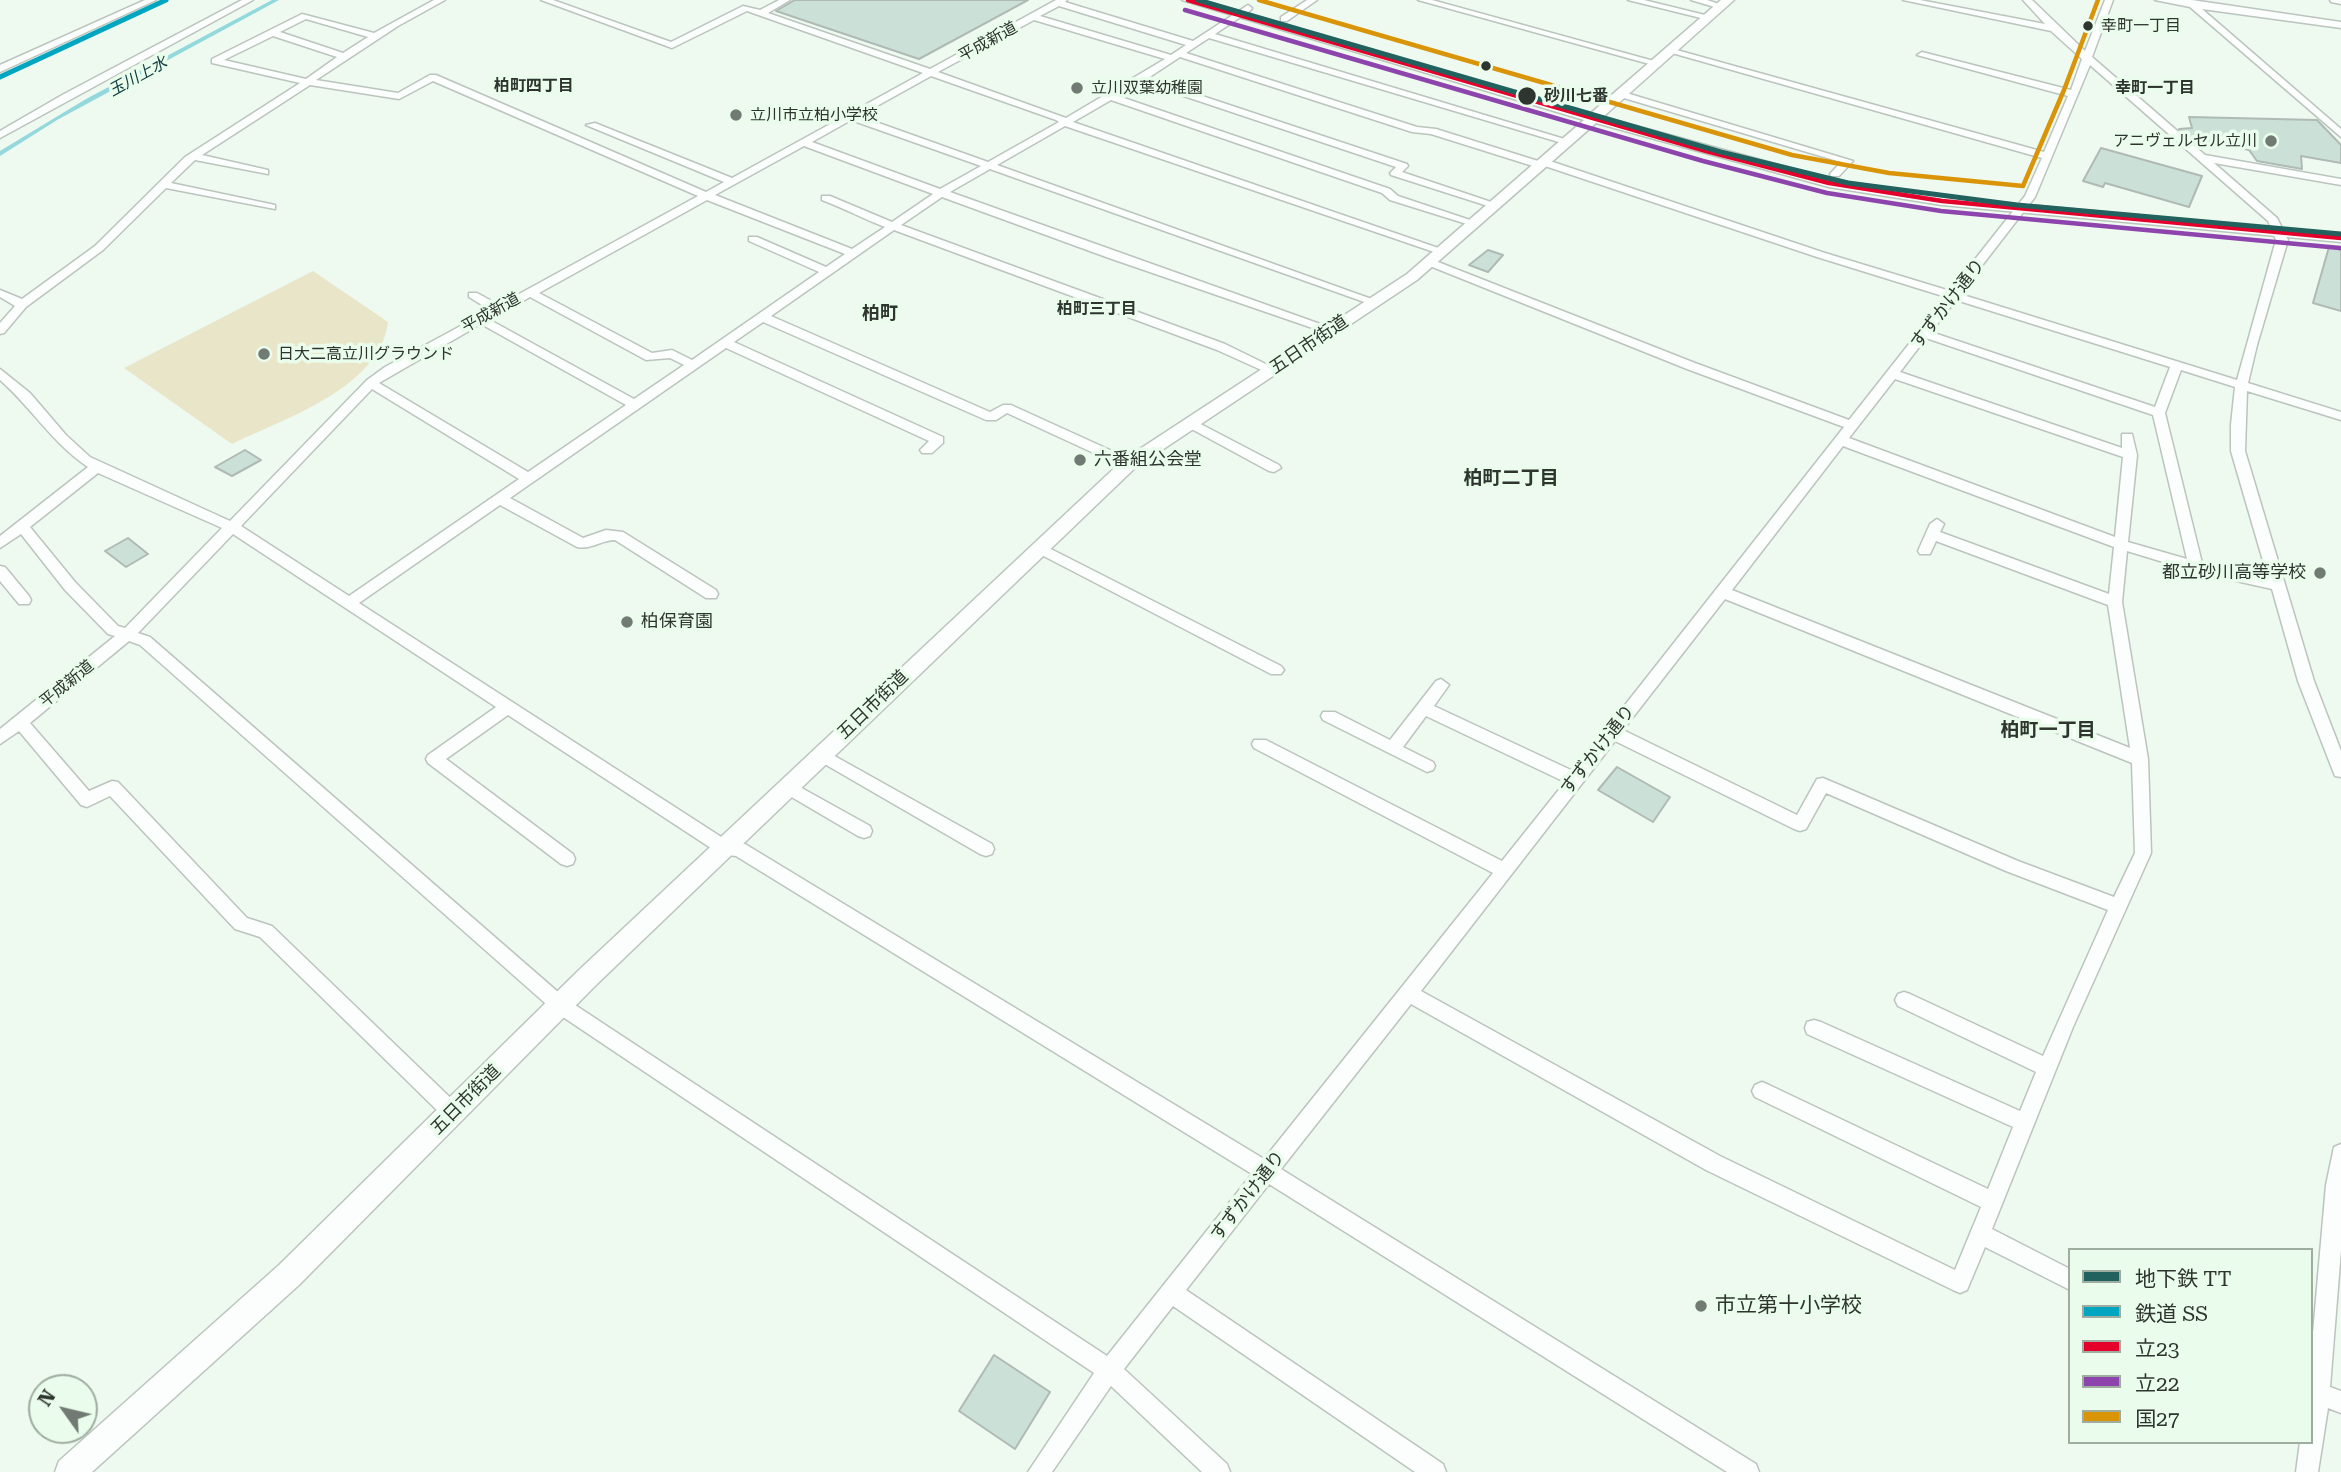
<!DOCTYPE html>
<html>
<head>
<meta charset="utf-8">
<style>
  body { margin:0 }
  #map { position:relative; width:2341px; height:1472px; overflow:hidden; background:#eef9f0; font-family:"Roboto Serif","Noto Sans JP",serif }
  canvas { display:block }
  .legend { position:absolute; left:2068px; top:1248px; width:245px; height:196px; box-sizing:border-box; background:#eafdec; border:2px solid #9fada0; margin:0; padding:9px 12px; list-style:none; font-size:21px; color:#2e352f }
  .legend li { display:flex; align-items:center; gap:14px; height:35px }
  .legend b { width:35px; border:2px solid #9fada0 }
  .north { position:absolute; left:28px; top:1374px; width:70px; height:70px; box-sizing:border-box; background:#eafdec; border:2px solid #9fada0; border-radius:50%; rotate:304deg; font-size:19px; font-weight:700; line-height:28px; text-align:center; color:#2e352f }
  .north::after { content:''; display:block; margin:auto; width:24px; height:32px; background:#717a73; clip-path:polygon(50% 0,100% 100%,50% 72%,0 100%) }
</style>
</head>
<body>
<div id="map">
<canvas width="2341" height="1472"></canvas>
<ul class="legend">
<li><b style="height:9px;background:#22625e"></b>地下鉄 TT</li>
<li><b style="height:9px;background:#00a6bf"></b>鉄道 SS</li>
<li><b style="height:9px;background:#e4002b"></b>立23</li>
<li><b style="height:9px;background:#8e44ad"></b>立22</li>
<li><b style="height:9px;background:#d99507"></b>国27</li>
</ul>
<div class="north">N</div>
</div>
<script>
const ctx = document.querySelector('canvas').getContext('2d');
ctx.lineJoin = 'round';
function paint(path, color) { ctx.fillStyle = color; ctx.fill(path, 'evenodd'); }
function stroke(path, color, width, dash) { ctx.strokeStyle = color; ctx.lineWidth = width; ctx.lineCap = dash ? 'butt' : 'round'; ctx.setLineDash(dash || []); ctx.stroke(path); }
function drawText(font, color, halo, rows, align = 'center') {
  ctx.font = font + ' "Roboto Serif","Noto Sans JP",serif'; ctx.lineWidth = 7; ctx.setLineDash([]); ctx.textBaseline = 'middle'; ctx.strokeStyle = halo; ctx.fillStyle = color; for (const [text, x, y, turn = 0] of rows) {
    ctx.save(); ctx.translate(x, y); ctx.rotate((+turn || 0) * Math.PI / 180); ctx.textAlign = isNaN(turn) ? turn : align; if (halo) ctx.strokeText(text, 0, 0); ctx.fillText(text, 0, 0); ctx.restore();
  }
}
paint(new Path2D(`
  M313,271l75,51c-8,66 -103,96 -156,122l-108,-76z`), '#e9e5c8');
paint(new Path2D(`
  M272,0h7l-222,120 -57,36v-5l86,-52z`), '#93d8dc');
const building = new Path2D(`
  M795,0h233l-109,59 -143,-48z
  M2189,117l128,3 24,25v18l-40,-7 1,13 -45,-8 -8,-11 -60,-13 -10,-8 13,-1z
  M2101,148l101,28 -13,31 -84,-24 -2,4 -20,-6z
  M2329,247l12,3v61l-28,-8z
  M1488,250l15,5 -15,17 -19,-7z
  M245,450l16,10 -29,16 -17,-9z
  M128,538l20,16 -22,13 -21,-16z
  M1617,767l53,30 -17,25 -55,-32z
  M994,1355l56,37 -35,57 -56,-38z`);
paint(building, '#cbe1d8');
stroke(building, '#b0bab5', 2);
const minor = new Path2D(`
  M145,0h11l-156,72v-7z
  M242,0h11l-253,138v-7l64,-37z
  M434,0h11l-47,26 -82,54 82,13 32,-18h6l270,117 18,-10 -138,-57 9,-2 137,55 191,-105 -176,-62 -75,37 -131,-48h12l118,42 72,-36 17,4 19,-10h11l-22,13 162,56 126,-69h11l-2,2 128,39 55,-36 4,3 -1,2 -36,24 356,107 -9,2 -353,-105 -23,15 231,74 19,2 102,32 9,-1 278,93 125,38 75,-95 17,-38 -377,-107 8,-2 371,103 24,-56 -151,-41 5,-3 149,38 11,-31 -31,-28 -148,-31h17l125,24 -22,-24h9l53,51 20,-51h8l-21,57 113,98 136,24v6l-127,-22 63,55 11,22 -31,105 -9,38 93,29v8l-94,-29 -2,60 69,230 27,70v26l-6,-1 -2,-5 -35,-90 -26,-92 -76,-17 -69,-21 -5,51 26,157 3,94 -78,174 -81,202 78,40v21l-85,-43 -18,43 -7,3 -7,-3 -247,-120 -295,-166 -130,165 475,295 3,8h-32l-458,-288 -83,106 257,174 3,8h-31l-242,-166 -49,63 103,95 3,8h-28l-91,-86 -59,86h-24l66,-99 -540,-362 -414,-366 -11,-4 -99,82 59,68 23,-10 6,1 129,136 25,8 188,181 3,6 -3,6 -7,3 -7,-3 -186,-182 -25,-8 -125,-133 -23,11 -6,-2 -62,-74 -19,13v-15l115,-93 -7,-2 -43,-44 -44,-56 -21,14v-12l88,-69c-35,-23 -57,-60 -88,-87v-11l30,24 36,42 24,22 140,64 137,-141 18,-13 105,-57 -21,-13v-4h8l22,12 199,-109 -265,-115 -34,18 -89,-14 -108,70 66,15v4l-73,-14 -24,23 104,22v4l-109,-21 -63,62 -77,57 -22,26 -4,1v-11l15,-17 -15,-9v-7l22,9 73,-53 90,-89 115,-74 -88,-20v-4l90,-45 72,19zM1059,6l127,39 -15,10 -131,-39zM306,19l62,18 -25,16 -63,-21zM1034,20l131,39 -99,59 -128,-46zM273,36l64,21 -31,22 -82,-19zM1180,57l232,75 19,2 105,33 9,-1 272,91 129,40 -97,123 -154,-57 -262,-103h-8v4l262,105 157,58 -271,344 -139,-65 15,-21 -8,-6 -5,2 -46,59 -55,-28h-12l-2,4 2,4 104,52 6,-2 2,-4 -2,-4 -30,-15 23,-31 139,66 -63,79 -236,-121h-12l-2,4 2,4 239,125 -229,286 -519,-315 -16,-2 -370,-239 141,-98 77,42c13,3 25,-7 38,-7l91,58h10l2,-4 -2,-4 -93,-58 -17,-2 -23,8 -73,-40 216,-150 203,93 -9,9 2,3h10l11,-10v-6l-209,-95 29,-20 223,98h10l11,-7 117,54h10v-6l-123,-56h-8l-13,7 -219,-96 123,-86 323,120 51,23h8l2,-3 -53,-26 -324,-119 41,-28 167,61 218,75h8l2,-3 -387,-138 40,-23 380,135 4,2 6,-4 -383,-137 68,-39 372,127 10,-2 -374,-129 38,-22 271,93 8,7 80,25 9,-2 -81,-27 -8,-7 -272,-93 24,-14 254,85 -6,6 1,2 100,32 9,-2 -98,-33 6,-6 -1,-2 -259,-86zM2090,65l178,156 8,19 -39,140 -277,-86 75,-97zM931,76l125,44 3,2 -71,40 -129,-46zM851,120l130,46 -41,23 -128,-47zM804,146l129,48 -41,28 -62,-26h-8v4c22,8 41,19 63,27l-33,22 -137,-54zM707,200l138,54 -19,13 -69,-30h-8v4l70,31 -127,88 -20,-10 -20,3 -113,-60zM530,297l116,63 24,-2 14,7 -50,34 -144,-79zM1956,300l214,67 -15,40 -224,-75zM481,324l145,81 -98,67 -149,-89zM1926,338l227,77 34,144 -59,-17 9,-87 -5,-21h-10v14l-222,-76zM2181,370l54,17 -4,38v26l37,127 -66,-15 -37,-150zM1895,379l228,78 -8,80 -266,-99zM372,389l147,90 -170,117 -108,-70zM1843,446l271,101 -5,47 -169,-62 4,-8 -7,-5 -7,5 -12,27 2,3h10l6,-13 172,64 22,143 -398,-158zM98,473l124,55 -97,100 -7,-2 -43,-44 -45,-55zM233,534l263,173 -68,48 -2,4 2,4 133,101 6,2 6,-2 2,-5 -2,-5 -127,-95 62,-44 212,139 16,2 516,318 -145,182 -541,-357 -416,-362 -12,-4zM1725,599l407,164 3,90 -21,44 -96,-36 -195,-83 -6,1 -20,36 -174,-85zM1615,741l179,88 6,2 6,-2 20,-36 180,78 102,39 -65,146 -133,-62 -6,-2 -6,2 -3,6 3,6 138,66 -16,39 -199,-89 -7,-2 -7,2 -2,6 2,6 206,93 -25,62 -219,-104 -7,-3 -7,3 -3,6 3,6 226,110 -26,63 -235,-114 -299,-165z
  M1307,0h10l-30,21h-6v-4z
  M1418,0h14l229,63 -8,2z
  M1628,0h16l69,17 -4,3z
  M1691,0h16l18,6 -4,3z
  M2155,0h37l149,22v6l-139,-19 139,120v8l-151,-130z
  M2330,0h11v4l-10,-2z
  M1617,92h6l230,69 -14,15h-8l-1,-2 11,-12 -224,-66z
  M1191,419l88,46 2,3 -7,4 -5,-1 -83,-45v-6z
  M1039,543l242,123 3,4 -3,4h-10l-237,-123 -2,-3 2,-3z
  M0,566l5,1 24,29 2,4 -2,4h-10l-19,-23z
  M822,749l170,95 2,5 -2,5 -6,2 -6,-2 -164,-95 -2,-4 2,-4z
  M789,781l81,45 2,5 -2,5 -6,2 -6,-2 -75,-44 -2,-5 2,-5z
  M2341,1144v106l-11,137 11,4v22l-13,-5 -10,64h-22l4,-30h11v-86l15,-171 8,-38z`);
const major = new Path2D(`
  M1182,0h19l390,113 130,-113h13l-131,117 227,62 112,18 399,37v8l-399,-37 -113,-18 -233,-64 -179,157 -282,188 -540,518 -296,299 -207,187h-37l4,-11 220,-196 300,-295 544,-510 284,-186 177,-154z`);
stroke(minor, '#bbc4bd', 3);
stroke(major, '#bbc4bd', 3);
paint(minor, '#fcfefd');
paint(major, '#fcfefd');
stroke(new Path2D(`
  M1188,0l518,151 123,32 113,18 399,37`), '#e4002b', 4.5);
stroke(new Path2D(`
  M1185,10l518,151 124,32 114,18 399,37`), '#8e44ad', 4.5);
stroke(new Path2D(`
  M1259,0l533,155 97,18 134,13 41,-96 34,-90`), '#d99507', 4.5);
stroke(new Path2D(`
  M0,77l166,-77`), '#00a6bf', 5);
stroke(new Path2D(`
  M1198,0l523,152 127,31 169,22 324,29`), '#22625e', 5);
for (const [x, y, r, color] of [
  [2088,26,6,"#2e352f"],
  [1486,66,6,"#2e352f"],
  [1077,88,7,"#717a73"],
  [1527,96,10,"#2e352f"],
  [736,115,7,"#717a73"],
  [2271,141,7,"#717a73"],
  [264,354,7,"#717a73"],
  [1080,460,7,"#717a73"],
  [2320,573,7,"#717a73"],
  [627,622,7,"#717a73"],
  [1701,1306,7,"#717a73"]
]) { const dot = new Path2D(); dot.arc(x, y, r, 0, 2 * Math.PI); ctx.fillStyle = color; ctx.fill(dot); stroke(dot, '#eafdec', 2.5); }
drawText('16px', '#2e352f', '#eafdec', [
  ["幸町一丁目",2101,26]
], 'left');
drawText('16px', '#2e352f', '#eafdec', [
  ["平成新道",988,42,-29],
  ["平成新道",491,313,-29],
  ["平成新道",67,684,-39]
]);
drawText('italic 16px', '#0e3c40', '#eafdec', [
  ["玉川上水",138,77,-29]
]);
drawText('bold 16px', '#2e352f', '#eafdec', [
  ["柏町四丁目",534,86],
  ["幸町一丁目",2155,88],
  ["柏町三丁目",1097,309]
]);
drawText('16px', '#2e352f', '#eafdec', [
  ["立川双葉幼稚園",1091,88],
  ["立川市立柏小学校",750,115],
  ["アニヴェルセル立川",2257,141,"right"],
  ["日大二高立川グラウンド",278,354]
], 'left');
drawText('bold 16px', '#2e352f', '#eafdec', [
  ["砂川七番",1544,96]
], 'left');
drawText('18px', '#2e352f', '#eafdec', [
  ["すずかけ通り",1948,304,-52],
  ["五日市街道",1309,345,-34],
  ["五日市街道",873,705,-44],
  ["すずかけ通り",1598,750,-52],
  ["五日市街道",466,1100,-45],
  ["すずかけ通り",1248,1196,-52]
]);
drawText('bold 18px', '#2e352f', '#eafdec', [
  ["柏町",880,314]
]);
drawText('18px', '#2e352f', '#eafdec', [
  ["六番組公会堂",1094,460],
  ["都立砂川高等学校",2306,573,"right"],
  ["柏保育園",641,622]
], 'left');
drawText('bold 19px', '#2e352f', '#eafdec', [
  ["柏町二丁目",1511,478],
  ["柏町一丁目",2048,730]
]);
drawText('21px', '#2e352f', '#eafdec', [
  ["市立第十小学校",1715,1306]
], 'left');
</script>
</body>
</html>
